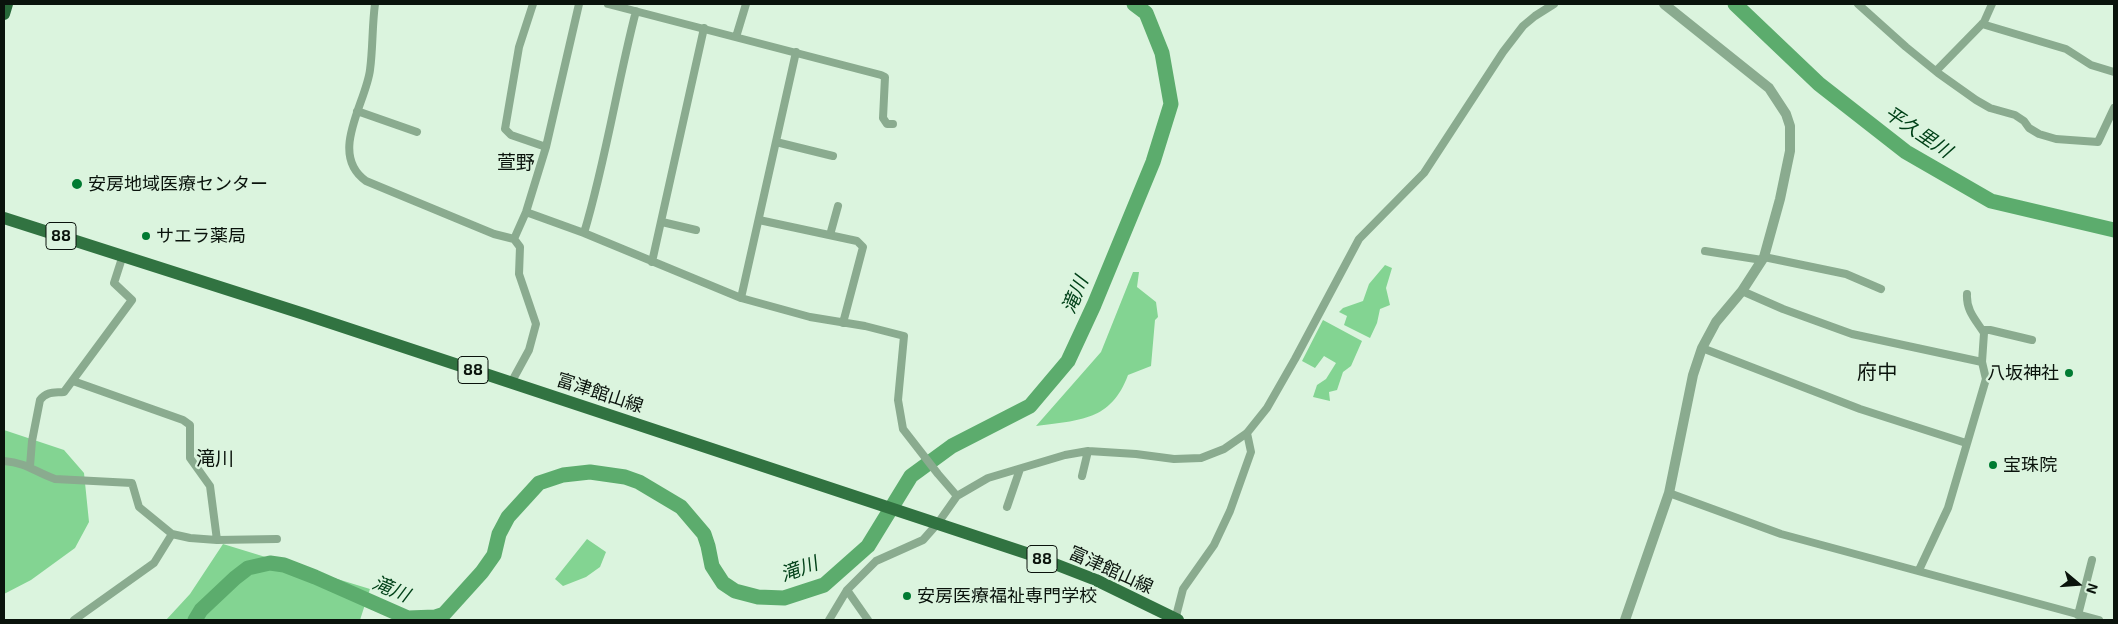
<!DOCTYPE html>
<meta charset="utf-8">
<style>
body{margin:0}
#map{position:relative;width:2118px;height:624px;overflow:hidden;background:#dbf4de;font-family:"Exo 2",sans-serif}
canvas{display:block}
.frame{position:absolute;inset:0;border:5px solid #0a130c;pointer-events:none}
.north{position:absolute;left:2053px;top:559px;width:50px;height:50px;-webkit-text-stroke:4px #dbf4de;paint-order:stroke;rotate:108deg;font-size:14px;font-weight:700;line-height:20px;text-align:center;color:#0a130c}
.north::after{content:'';display:block;margin:auto;width:18px;height:22px;background:#0a130c;clip-path:polygon(50% 0,100% 100%,50% 72%,0 100%)}
</style>
<div id="map">
<canvas width="2118" height="624"></canvas>
<div class="frame"></div>
<div class="north">N</div>
</div>
<script>
const context = document.querySelector('canvas').getContext('2d');
context.lineJoin = 'round';
function fillPath(path, color) {
  context.fillStyle = color;
  context.fill(path, 'evenodd');
}
function stroke(path, color, width, dash) {
  context.strokeStyle = color;
  context.lineWidth = width;
  context.lineCap = dash ? 'butt' : 'round';
  context.setLineDash(dash || []);
  context.stroke(path);
}
function write(font, color, halo, rows, align = 'center') {
  context.font = font + ' "Exo 2","Noto Sans JP",sans-serif';
  context.lineWidth = 4.5;
  context.setLineDash([]);
  context.textBaseline = 'middle';
  context.strokeStyle = halo;
  context.fillStyle = color;
  for (const [text, x, y, turn = 0] of rows) {
    context.save();
    context.translate(x, y);
    context.rotate((+turn || 0) * Math.PI / 180);
    context.textAlign = isNaN(turn) ? turn : align;
    if (halo) context.strokeText(text, 0, 0);
    context.fillText(text, 0, 0);
    context.restore();
  }
}
const forest = new Path2D(`
 M 1385,265 L 1392,268 L 1386,288 L 1390,305 L 1380,309 L 1377,323 L 1370,338 L 1344,325 L 1347,316 L 1339,312 L 1343,308 L 1363,301 L 1369,284 Z
 M 1133,272 L 1139,272 L 1137,287 L 1156,302 L 1158,317 L 1155,320 L 1151,366 L 1128,375 C 1111,421 1080,420 1036,426 L 1101,352 Z
 M 1323,320 L 1362,341 L 1351,366 L 1343,372 L 1337,390 L 1329,392 L 1330,401 L 1313,397 L 1317,385 L 1326,379 L 1336,363 L 1324,356 L 1315,368 L 1302,361 Z
 M 4,430 L 64,450 L 84,473 L 89,522 L 75,548 L 31,580 L 4,594 Z
 M 587,539 L 606,552 L 600,567 L 586,577 L 563,586 L 555,579 Z
 M 223,544 L 370,589 L 360,620 L 166,620 L 190,594 Z`);
const river = new Path2D(`
 M 1735,4 L 1819,84 L 1906,152 L 1991,201 L 2114,230
 M 195,620 L 201,610 L 235,578 L 248,568 L 270,563 L 284,565 L 315,577 L 408,618 L 435,617 L 444,614 L 482,572 L 494,555 L 499,534 L 508,517 L 539,483 L 563,475 L 590,472 L 625,477 L 639,482 L 681,507 L 704,534 L 708,546 L 712,566 L 723,583 L 735,591 L 758,597 L 784,598 L 824,585 L 868,546 L 911,476 L 952,446 L 1030,406 L 1068,361 L 1094,305 L 1153,162 L 1171,104 L 1162,53 L 1146,13 L 1134,4`);
const minor = new Path2D(`
 M 375,4 C 372,26 373,48 370,70 C 366,103 328,154 366,181 L 494,234 L 514,239 L 526,212 L 546,147 L 579,4
 M 533,4 L 519,47 L 505,129 L 511,135 L 546,147
 M 608,4 L 881,75 L 885,77 L 883,118 L 887,124 L 893,124
 M 1858,4 L 1906,47 L 1938,73 L 1976,100 L 1990,108 L 2015,115 L 2024,121 L 2029,128 L 2039,134 L 2056,139 L 2098,142 L 2114,108
 M 1982,24 L 2066,49 L 2091,65 L 2114,72
 M 736,37 L 746,4
 M 1936,71 L 1984,22 L 1992,4
 M 357,111 L 417,132
 M 776,142 L 833,156
 M 526,212 L 584,233 L 741,298 L 810,317 L 865,326 L 904,336 L 898,400 L 903,429 L 938,474 L 957,496
 M 759,220 L 857,241 L 863,247 L 843,323
 M 662,222 L 696,230
 M 584,233 C 606,160 617,84 636,11
 M 830,235 L 838,206
 M 1705,251 L 1762,260
 M 1764,257 L 1846,274 L 1881,289
 M 652,262 L 704,28
 M 1742,291 L 1783,309 L 1852,334 L 1982,362
 M 741,298 L 796,52
 M 1983,330 L 1990,330 L 2032,340
 M 1702,348 L 1860,409 L 1966,443
 M 73,381 L 183,420 L 190,425 L 190,458 L 210,486 L 217,540
 M 511,383 L 529,350 L 536,324 L 519,274 L 520,247 L 514,239
 M 4,461 C 27,463 35,472 55,479 L 132,483 L 139,507 L 172,534 L 190,538 L 217,540 L 277,539
 M 30,466 L 32,441 L 40,400 C 47,391 54,393 64,392 L 132,300 L 114,283 L 123,255
 M 1082,476 L 1088,451
 M 1669,493 L 1781,534 L 2099,620
 M 1007,507 L 1020,469
 M 1919,570 L 1948,508 L 1986,379 L 1982,362 L 1984,333 C 1976,320 1966,311 1967,294
 M 847,590 L 868,620
 M 2078,615 L 2092,560
 M 74,620 L 154,563 L 172,534
 M 829,620 L 847,590 L 876,561 L 923,540 L 938,523 L 957,496 L 988,478 L 1065,455 L 1088,451 L 1136,454 L 1174,459 L 1201,458 L 1224,449 L 1247,433 L 1267,408 L 1295,359 L 1359,239 L 1424,173 L 1503,52 L 1523,26 L 1535,16 L 1554,4
 M 1175,620 L 1183,589 L 1214,545 L 1230,511 L 1251,452 L 1247,433`);
const tertiary = new Path2D(`
 M 1625,620 L 1669,493 L 1693,375 L 1702,348 L 1716,322 L 1742,291 L 1764,257 L 1780,199 L 1790,151 L 1790,126 L 1786,114 L 1769,88 L 1664,4`);
const primary = new Path2D(`
 M 4,218 L 304,314 L 1029,554 L 1096,580 L 1178,620`);
const trunk = new Path2D(`
 M 4,14 L 7,4`);
const markers = [
 [77,184,6,"#007b32"],
 [146,236,5,"#007b32"],
 [2069,373,5,"#007b32"],
 [1993,465,5,"#007b32"],
 [907,596,5,"#007b32"]
];
const shields = [
 [61,236,30],
 [473,370,30],
 [1042,559,30]
];
const shieldNames = [
 ["88",61,236],
 ["88",473,370],
 ["88",1042,559]
];
const poiNames = [
 ["安房地域医療センター",88,184],
 ["サエラ薬局",156,236],
 ["八坂神社",2059,373,"right"],
 ["宝珠院",2003,465],
 ["安房医療福祉専門学校",917,596]
];
const streetNames = [
 ["富津館山線",600,393,18],
 ["富津館山線",1111,570,24]
];
const waterNames = [
 ["平久里川",1918,132,34],
 ["滝川",1075,295,-67],
 ["滝川",799,569,-20],
 ["滝川",391,589,23]
];
const neighbourhoodNames = [
 ["萱野",516,163],
 ["滝川",215,459]
];
const quarterNames = [
 ["府中",1877,372]
];
fillPath(forest, '#83d492');
stroke(river, '#5cac6d', 15);
stroke(minor, '#8aab8f', 8);
stroke(tertiary, '#8aab8f', 10);
stroke(primary, '#317341', 12);
stroke(trunk, '#276838', 12);
for (const [x, y, r, color] of markers) {
  const dot = new Path2D();
  dot.arc(x, y, r, 0, 2 * Math.PI);
  context.fillStyle = color;
  context.fill(dot);
  stroke(dot, '#dbf4de', 2);
}
for (const [x, y, w] of shields) {
  const box = new Path2D();
  box.roundRect(x - w / 2, y - 13.5, w, 27, 4);
  context.fillStyle = '#dbf4de';
  context.fill(box);
  stroke(box, '#0a130c', 1);
}
write('bold 16px', '#0a130c', null, shieldNames);
write('18px', '#0a130c', '#dbf4de', poiNames, 'left');
write('18px', '#0a130c', '#dbf4de', streetNames);
write('italic 19px', '#014118', '#dbf4de', waterNames);
write('19px', '#0a130c', '#dbf4de', neighbourhoodNames);
write('20px', '#0a130c', '#dbf4de', quarterNames);
</script>
